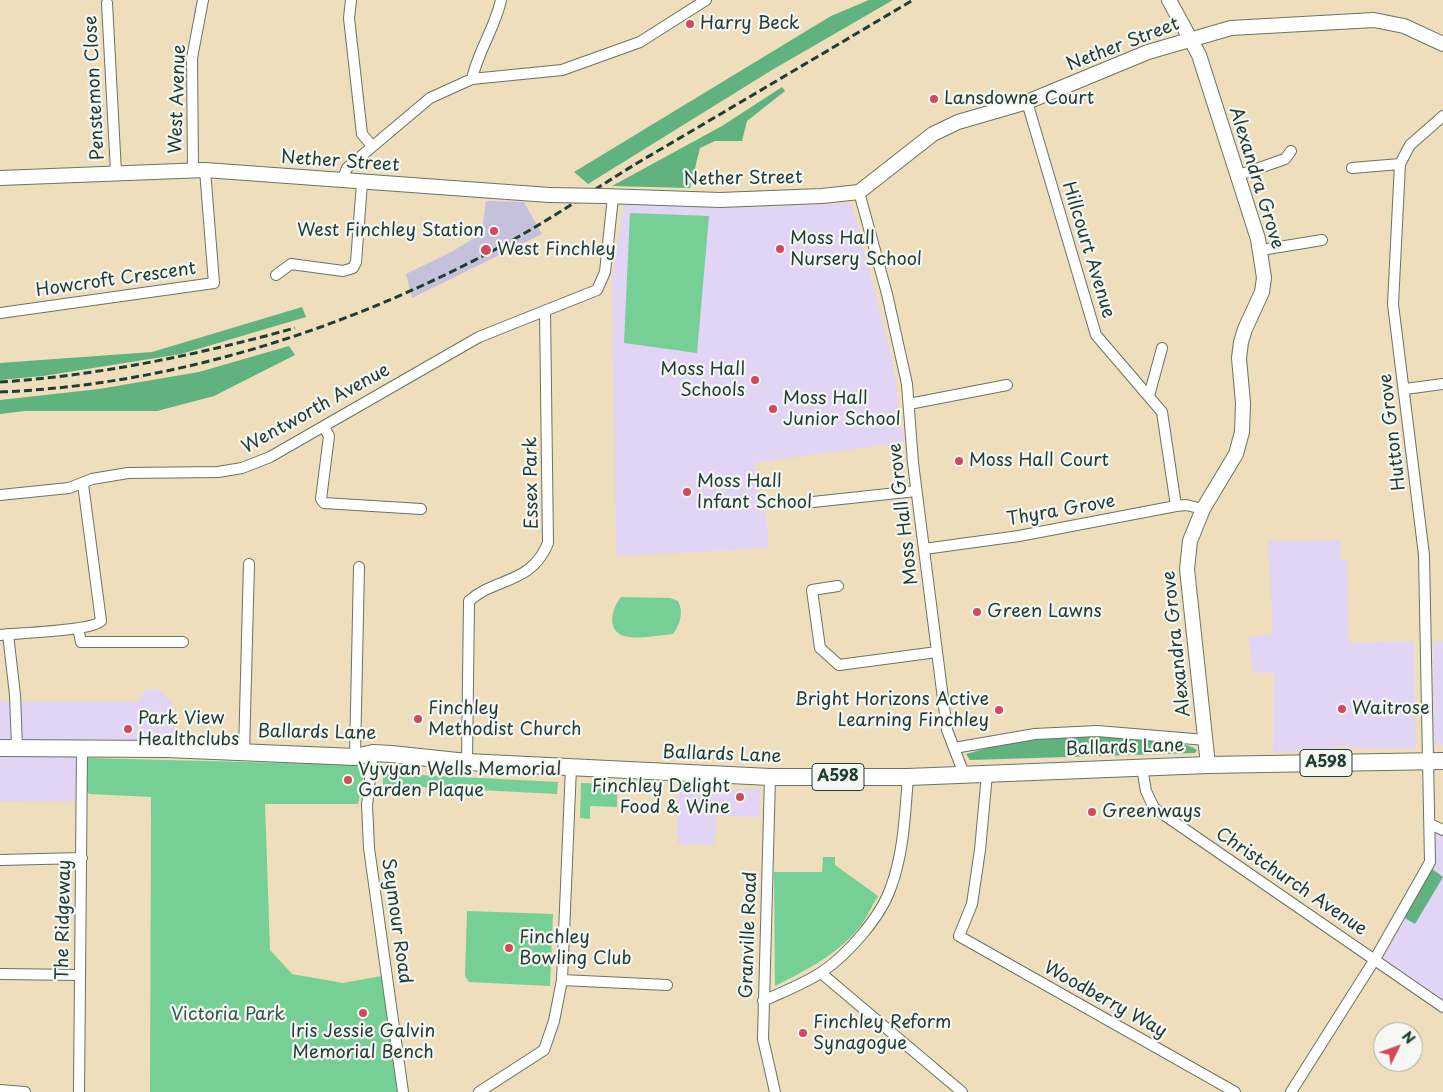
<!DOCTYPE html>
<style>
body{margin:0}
#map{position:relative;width:1443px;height:1092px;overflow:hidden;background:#eedebc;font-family:"Playpen Sans",sans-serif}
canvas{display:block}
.north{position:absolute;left:1373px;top:1022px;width:50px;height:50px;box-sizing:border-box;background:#f6f6f2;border:1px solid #a0aca6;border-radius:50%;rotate:48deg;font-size:14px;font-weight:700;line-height:20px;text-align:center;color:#1f3d34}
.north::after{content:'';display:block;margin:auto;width:18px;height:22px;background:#d1495b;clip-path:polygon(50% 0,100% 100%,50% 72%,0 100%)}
</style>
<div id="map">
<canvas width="1443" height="1092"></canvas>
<div class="north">N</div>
</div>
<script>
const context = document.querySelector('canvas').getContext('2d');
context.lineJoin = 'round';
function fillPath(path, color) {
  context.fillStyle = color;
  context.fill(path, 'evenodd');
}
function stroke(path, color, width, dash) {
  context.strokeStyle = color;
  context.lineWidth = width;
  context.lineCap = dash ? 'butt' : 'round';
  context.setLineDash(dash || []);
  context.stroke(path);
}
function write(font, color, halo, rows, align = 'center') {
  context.font = font + ' "Playpen Sans",sans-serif';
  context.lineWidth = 4.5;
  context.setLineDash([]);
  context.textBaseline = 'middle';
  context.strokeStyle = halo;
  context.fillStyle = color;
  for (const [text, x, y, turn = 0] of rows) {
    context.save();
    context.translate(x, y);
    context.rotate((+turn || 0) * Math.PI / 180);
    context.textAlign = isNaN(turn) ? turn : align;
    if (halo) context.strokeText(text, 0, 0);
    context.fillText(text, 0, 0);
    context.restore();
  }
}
const built = new Path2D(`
 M 849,203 L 852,205 L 892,358 L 904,442 L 754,463 L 759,501 L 765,507 L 769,548 L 616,556 L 612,279 L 624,204 L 769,207 Z
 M 1341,540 L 1340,559 L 1347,559 L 1349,643 L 1414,641 L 1416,748 L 1380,749 L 1343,746 L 1310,751 L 1273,752 L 1274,673 L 1253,673 L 1249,637 L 1273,634 L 1268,541 Z
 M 1433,641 L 1443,641 L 1443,745 L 1434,745 Z
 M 145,689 L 157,689 L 172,702 L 175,741 L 83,739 L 82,801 L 0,802 L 0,701 L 139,702 Z
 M 678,788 L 760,790 L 759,817 L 716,816 L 715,845 L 677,844 Z
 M 1430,825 L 1443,831 L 1443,1007 L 1375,959 L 1430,861 Z`);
const industrial = new Path2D(`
 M 486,201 L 524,202 L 542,234 L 412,298 L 406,274 L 453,251 L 482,233 Z`);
const green = new Path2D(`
 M 630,213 L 709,216 L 697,353 L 624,343 Z
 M 621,597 L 670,598 L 678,601 C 684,612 680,625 673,634 C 659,635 643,639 629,637 C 606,634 610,611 621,597 Z
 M 87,758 L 366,765 L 358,804 L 265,804 L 270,950 L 292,974 L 343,983 L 387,975 L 403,1092 L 150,1092 L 151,797 L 90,794 L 86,792 Z
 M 383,773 L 558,782 L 557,794 L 383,785 Z
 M 581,783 L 617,784 L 617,807 L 590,806 L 590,819 L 580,818 Z
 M 823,857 L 835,857 L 835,865 L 878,896 C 871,907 866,920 858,929 C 836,955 805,971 775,986 L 774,872 L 822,872 Z
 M 467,911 L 553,914 L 550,986 L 469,982 L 465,976 Z`);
const forest = new Path2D(`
 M 869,0 L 893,0 L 772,70 L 588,184 L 574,172 L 831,16 Z
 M 782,87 L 785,91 L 747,121 L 742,141 L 715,141 L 700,148 L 690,188 L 612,186 L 722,126 Z
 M 302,307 L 306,317 L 181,354 L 43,376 L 0,380 L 0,363 L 152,352 Z
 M 289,346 L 295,355 L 214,396 L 157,411 L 25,411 L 0,414 L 0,400 L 99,389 L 199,372 Z
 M 1059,736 C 1092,736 1171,733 1197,750 L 1195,753 L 970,760 L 966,754 L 998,745 Z
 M 1431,868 L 1443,877 L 1415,924 L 1403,917 Z`);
const street = new Path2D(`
 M 351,0 L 349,18 L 362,134 L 372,146
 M 107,3 L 116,172
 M 472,79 C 478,51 495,28 501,0
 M 1027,102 L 1096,335 L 1162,412 L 1176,506
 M 1352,168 L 1400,164
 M 193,170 L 192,58 L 203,0
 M 1239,175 L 1285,159 L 1291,151
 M 342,181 L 347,168 L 430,98 L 472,79 L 562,70 L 640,42 L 706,0
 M 859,192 L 887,294 L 907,384 L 913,463 L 947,730 L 964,774
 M 1261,250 L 1322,240
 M 276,275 L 291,264 L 343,271 L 353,268 L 356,262 L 362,183
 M 0,313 L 214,283 L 205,170
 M 1405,389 L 1443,384
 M 1149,396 L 1162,348
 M 909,404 L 1007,385
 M 324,427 L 329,436 L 321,499 L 324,503 L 421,509
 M 0,495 L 69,488 L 92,479 L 128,473 L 218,472 L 242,468 L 270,457 L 479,337 L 597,290 L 605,272 L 613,197
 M 813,502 L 916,491
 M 924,549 L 1019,536 L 1176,506 L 1186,505 L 1203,509
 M 838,586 L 812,590 L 820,648 L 839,665 L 937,652
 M 78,628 L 81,642 L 183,642
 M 8,634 L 15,695 L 17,747
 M 0,635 C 17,633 92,631 101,621 L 83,484
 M 954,748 L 1035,734 L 1097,731 L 1206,740
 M 244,752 L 249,564
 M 373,753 L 367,805 L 369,848 L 403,1092
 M 355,757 L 359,567
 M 467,762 L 469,601 C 495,577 531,585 548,543 L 545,311
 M 1142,768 L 1146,791 L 1154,808 L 1443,1007
 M 987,774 L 980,850 L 972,904 L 959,936 L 1235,1092
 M 770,777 L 763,1039 L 775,1092
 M 1430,824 L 1443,830
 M 0,860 L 82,858
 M 821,973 L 962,1092
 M 0,974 L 80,975
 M 562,980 L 667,985
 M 763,1001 C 782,992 804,984 822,972 C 848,954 881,917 891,887 C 904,852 905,813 908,777
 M 0,1090 L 25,1092
 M 79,1092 L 82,749
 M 479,1092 L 544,1050 L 554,1021 L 562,980 L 571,767
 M 1291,1092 L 1375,959 L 1430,862 L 1424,555 L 1393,304 L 1400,164 L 1410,145 L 1443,116`);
const secondary = new Path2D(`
 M 1169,0 L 1199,55 L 1258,239 L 1264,278 L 1262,292 L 1245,329 L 1241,342 L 1239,358 L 1243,403 L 1242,432 L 1236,454 L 1203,509 L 1190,541 L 1187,569 L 1208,765
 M 0,178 L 205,170 L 549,195
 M 604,196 L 720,200 L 822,196 L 859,192 L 933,134 L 958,122 L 1027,102 L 1148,52 L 1231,28 L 1374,20 L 1404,26 L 1443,44`);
const primary = new Path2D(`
 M 0,748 L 167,749 L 355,757 L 373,753 L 391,754 L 467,762 L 770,777 L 908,777 L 1208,765 L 1443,761`);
const rail = new Path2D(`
 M 0,382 C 96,376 202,354 295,328
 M 0,392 C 173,385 344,330 496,249 C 546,223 591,191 639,162 C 731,108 822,54 913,0`);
const secondaryBridge = new Path2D(`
 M 549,195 L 604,196`);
const markers = [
 [690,24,5,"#d1495b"],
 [934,99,5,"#d1495b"],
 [494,231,5,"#d1495b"],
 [780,249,5,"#d1495b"],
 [486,250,6,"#d1495b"],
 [755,380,5,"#d1495b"],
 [773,409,5,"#d1495b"],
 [959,461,5,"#d1495b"],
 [687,492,5,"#d1495b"],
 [977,612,5,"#d1495b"],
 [1342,709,5,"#d1495b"],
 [999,710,5,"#d1495b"],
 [418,719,5,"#d1495b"],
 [128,729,5,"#d1495b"],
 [348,780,5,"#d1495b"],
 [740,797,5,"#d1495b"],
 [1092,812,5,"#d1495b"],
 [509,948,5,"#d1495b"],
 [363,1013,5,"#d1495b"],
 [803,1033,5,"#d1495b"]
];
const shields = [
 [1326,763,52],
 [838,777,52]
];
const shieldNames = [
 ["A598",1326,763],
 ["A598",838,777]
];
const poiNames = [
 ["Harry Beck",700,24],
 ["Lansdowne Court",944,99],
 ["West Finchley Station",484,231,"right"],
 ["Moss Hall",790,239],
 ["Nursery School",790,260],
 ["West Finchley",497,250],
 ["Moss Hall",745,370,"right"],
 ["Schools",745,391,"right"],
 ["Moss Hall",783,399],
 ["Junior School",783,420],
 ["Moss Hall Court",969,461],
 ["Moss Hall",697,482],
 ["Infant School",697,503],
 ["Green Lawns",987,612],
 ["Bright Horizons Active",989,700,"right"],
 ["Learning Finchley",989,721,"right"],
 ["Finchley",428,709],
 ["Methodist Church",428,730],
 ["Waitrose",1352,709],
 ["Park View",138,719],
 ["Healthclubs",138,740],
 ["Vyvyan Wells Memorial",358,770],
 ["Garden Plaque",358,791],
 ["Finchley Delight",730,787,"right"],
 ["Food & Wine",730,808,"right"],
 ["Greenways",1102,812],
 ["Finchley",519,938],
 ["Bowling Club",519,959],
 ["Finchley Reform",813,1023],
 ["Synagogue",813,1044],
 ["Iris Jessie Galvin",363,1032,"center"],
 ["Memorial Bench",363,1053,"center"]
];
const streetNames = [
 ["Nether Street",1123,45,-21],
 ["Penstemon Close",95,88,-93],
 ["West Avenue",178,99,-88],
 ["Nether Street",340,162,4],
 ["Alexandra Grove",1256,178,73],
 ["Nether Street",743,179,-1],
 ["Hillcourt Avenue",1088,250,73],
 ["Howcroft Crescent",116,280,-8],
 ["Wentworth Avenue",316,409,-29],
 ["Hutton Grove",1393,432,-97],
 ["Essex Park",532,483,-91],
 ["Thyra Grove",1061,511,-10],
 ["Moss Hall Grove",904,514,-97],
 ["Alexandra Grove",1177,644,-96],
 ["Ballards Lane",317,733,1],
 ["Ballards Lane",1125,748,-2],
 ["Ballards Lane",722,755,2],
 ["Christchurch Avenue",1291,882,34],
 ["The Ridgeway",64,920,-89],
 ["Seymour Road",396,921,82],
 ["Granville Road",749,935,-88],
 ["Woodberry Way",1105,1000,29]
];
const parkNames = [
 ["Victoria Park",228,1015]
];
fillPath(built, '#e1d4f4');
fillPath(industrial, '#c5c0db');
fillPath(green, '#76cf95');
fillPath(forest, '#60b27e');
stroke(street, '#677564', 12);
stroke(secondary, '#677564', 16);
stroke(primary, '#677564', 18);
stroke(street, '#fff', 10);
stroke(secondary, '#fff', 14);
stroke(primary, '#fff', 16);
stroke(rail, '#1f3d34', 3, [8, 4]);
stroke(secondaryBridge, '#677564', 16, []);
stroke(secondaryBridge, '#fff', 14);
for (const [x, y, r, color] of markers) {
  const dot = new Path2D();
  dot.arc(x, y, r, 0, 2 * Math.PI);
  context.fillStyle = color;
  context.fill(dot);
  stroke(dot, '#f6f6f2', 2);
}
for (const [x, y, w] of shields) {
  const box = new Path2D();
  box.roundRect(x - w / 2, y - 13.5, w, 27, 4);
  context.fillStyle = '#f6f6f2';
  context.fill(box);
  stroke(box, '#1f3d34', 1);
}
write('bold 16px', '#1f3d34', null, shieldNames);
write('18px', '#1f3d34', '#f6f6f2', poiNames, 'left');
write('18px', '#1f3d34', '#f6f6f2', streetNames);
write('18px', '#305a47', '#f6f6f2', parkNames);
</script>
